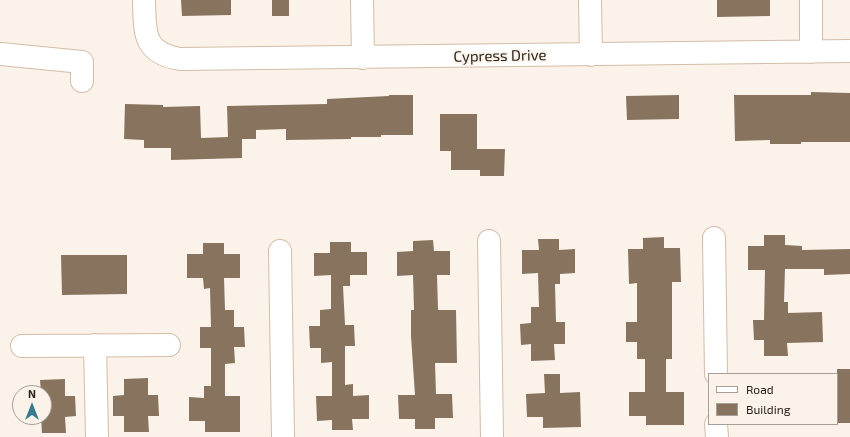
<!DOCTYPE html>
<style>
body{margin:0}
#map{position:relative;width:850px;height:437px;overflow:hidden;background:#fbf2e9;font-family:"Exo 2",sans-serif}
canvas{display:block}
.legend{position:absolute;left:708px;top:373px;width:130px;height:52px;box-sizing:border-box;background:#fbf2e9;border:1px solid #a79f96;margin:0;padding:5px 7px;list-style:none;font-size:12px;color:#2a2219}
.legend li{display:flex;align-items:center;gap:8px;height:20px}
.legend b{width:20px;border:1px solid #a79f96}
.north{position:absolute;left:12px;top:385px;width:40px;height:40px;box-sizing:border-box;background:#fbf2e9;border:1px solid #a79f96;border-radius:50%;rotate:0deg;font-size:11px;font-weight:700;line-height:16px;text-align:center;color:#2a2219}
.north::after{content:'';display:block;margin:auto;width:14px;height:18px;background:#387c8c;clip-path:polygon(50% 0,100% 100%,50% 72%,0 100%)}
</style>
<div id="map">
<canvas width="850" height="437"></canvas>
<ul class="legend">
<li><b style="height:5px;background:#fff"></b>Road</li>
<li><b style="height:11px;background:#88735e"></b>Building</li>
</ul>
<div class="north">N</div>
</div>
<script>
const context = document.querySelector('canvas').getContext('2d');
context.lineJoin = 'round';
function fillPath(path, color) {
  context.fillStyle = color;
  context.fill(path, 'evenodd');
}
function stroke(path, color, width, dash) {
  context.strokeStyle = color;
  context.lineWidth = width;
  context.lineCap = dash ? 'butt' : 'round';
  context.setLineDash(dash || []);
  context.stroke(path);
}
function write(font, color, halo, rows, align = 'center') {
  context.font = font + ' "Exo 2",sans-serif';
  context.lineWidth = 3.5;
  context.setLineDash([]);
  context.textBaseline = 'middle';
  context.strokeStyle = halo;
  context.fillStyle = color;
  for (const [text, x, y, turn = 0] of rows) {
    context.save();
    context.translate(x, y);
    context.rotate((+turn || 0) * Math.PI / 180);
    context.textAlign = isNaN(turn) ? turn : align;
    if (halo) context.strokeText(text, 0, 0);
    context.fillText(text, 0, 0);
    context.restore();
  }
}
const building = new Path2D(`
 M 181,0 L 231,0 L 231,15 L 182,16 Z
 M 272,0 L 289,0 L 289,16 L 272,16 Z
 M 717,0 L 770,0 L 770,16 L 717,17 Z
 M 811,92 L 850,93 L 850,142 L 801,142 L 801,144 L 770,144 L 770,140 L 735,141 L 734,95 L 811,95 Z
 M 389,95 L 413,95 L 413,135 L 381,135 L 381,137 L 351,137 L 351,139 L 286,140 L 286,129 L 256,130 L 256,139 L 242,139 L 242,158 L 171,160 L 171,148 L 144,148 L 144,140 L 124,139 L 125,104 L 163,105 L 163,107 L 200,106 L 201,138 L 228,137 L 227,106 L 327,104 L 327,99 L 389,96 Z
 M 679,95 L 679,119 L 627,120 L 626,96 Z
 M 440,114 L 477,114 L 477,149 L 505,149 L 504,176 L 480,176 L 480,170 L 451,170 L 451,151 L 440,151 Z
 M 764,235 L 785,235 L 785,245 L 802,246 L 802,250 L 850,249 L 850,274 L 824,275 L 824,269 L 785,269 L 784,302 L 788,302 L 788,313 L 822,312 L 823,342 L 787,343 L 788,356 L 764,356 L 764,340 L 754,340 L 753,320 L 764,320 L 765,270 L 748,270 L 748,246 L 764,246 Z
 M 664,237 L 664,248 L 680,248 L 681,282 L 672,282 L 672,359 L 666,359 L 666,392 L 684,392 L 684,425 L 646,425 L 646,416 L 629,416 L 629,392 L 645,392 L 645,359 L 637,359 L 637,342 L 626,342 L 626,322 L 637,322 L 637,283 L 629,284 L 628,249 L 643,249 L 643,238 Z
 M 538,239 L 559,239 L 559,250 L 575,249 L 575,273 L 560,274 L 560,284 L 555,284 L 556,322 L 565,322 L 565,344 L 554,344 L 555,360 L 531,361 L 531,344 L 521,345 L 520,324 L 531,323 L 531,307 L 539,307 L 538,273 L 522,274 L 522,250 L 539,250 Z
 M 433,240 L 434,251 L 450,251 L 450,275 L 437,275 L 438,310 L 456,310 L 457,363 L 435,363 L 436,394 L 452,394 L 453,418 L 435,418 L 435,429 L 415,429 L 415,419 L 399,419 L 398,395 L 415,395 L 411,336 L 411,310 L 414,310 L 413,275 L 397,276 L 397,252 L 413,251 L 413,241 Z
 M 330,242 L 351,242 L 351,252 L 367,252 L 367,275 L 350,275 L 350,286 L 343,286 L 345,325 L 354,325 L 355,346 L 345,346 L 345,385 L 353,384 L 353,396 L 369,395 L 369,419 L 352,419 L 353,430 L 332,430 L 332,420 L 317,421 L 316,396 L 332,396 L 332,362 L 321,363 L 321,348 L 310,348 L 309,326 L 320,326 L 320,310 L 331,309 L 331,275 L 314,276 L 314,253 L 330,253 Z
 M 203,243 L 224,243 L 224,254 L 240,254 L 240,278 L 224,278 L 225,310 L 234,310 L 234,327 L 244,327 L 245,347 L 234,347 L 235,363 L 225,364 L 225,396 L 240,396 L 240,432 L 205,432 L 205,421 L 189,421 L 189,397 L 204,398 L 204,386 L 211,386 L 211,348 L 200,348 L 200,327 L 211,327 L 210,288 L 204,289 L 203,278 L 187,278 L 187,254 L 203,254 Z
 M 61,255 L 127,255 L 127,294 L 62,295 Z
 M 837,369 L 850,369 L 850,423 L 837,423 Z
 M 544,374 L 560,374 L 560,393 L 580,392 L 581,427 L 543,428 L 543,417 L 527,417 L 526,394 L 545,393 Z
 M 148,378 L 148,395 L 158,395 L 159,416 L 148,416 L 149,432 L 124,432 L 124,416 L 113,416 L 113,396 L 124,395 L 124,379 Z
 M 65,379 L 65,396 L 75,396 L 76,416 L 65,417 L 66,433 L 42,433 L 41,417 L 44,417 L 44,393 L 41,393 L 40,380 Z`);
const minor = new Path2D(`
 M 144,0 C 145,31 142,53 180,59 L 850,51
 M 362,0 L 363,58
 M 590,0 L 591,55
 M 811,0 L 811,52
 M 0,54 L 82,62 L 82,81
 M 714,238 L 716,374
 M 489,241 L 492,437
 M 280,251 L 283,437
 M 95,345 L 97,437
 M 22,346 L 169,345
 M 716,424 L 717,437`);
const streetNames = [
 ["Cypress Drive",500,56,-1]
];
fillPath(building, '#88735e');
stroke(minor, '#d4bda6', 24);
stroke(minor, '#fff', 22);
write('15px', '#2a2219', '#fbf2e9', streetNames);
</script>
